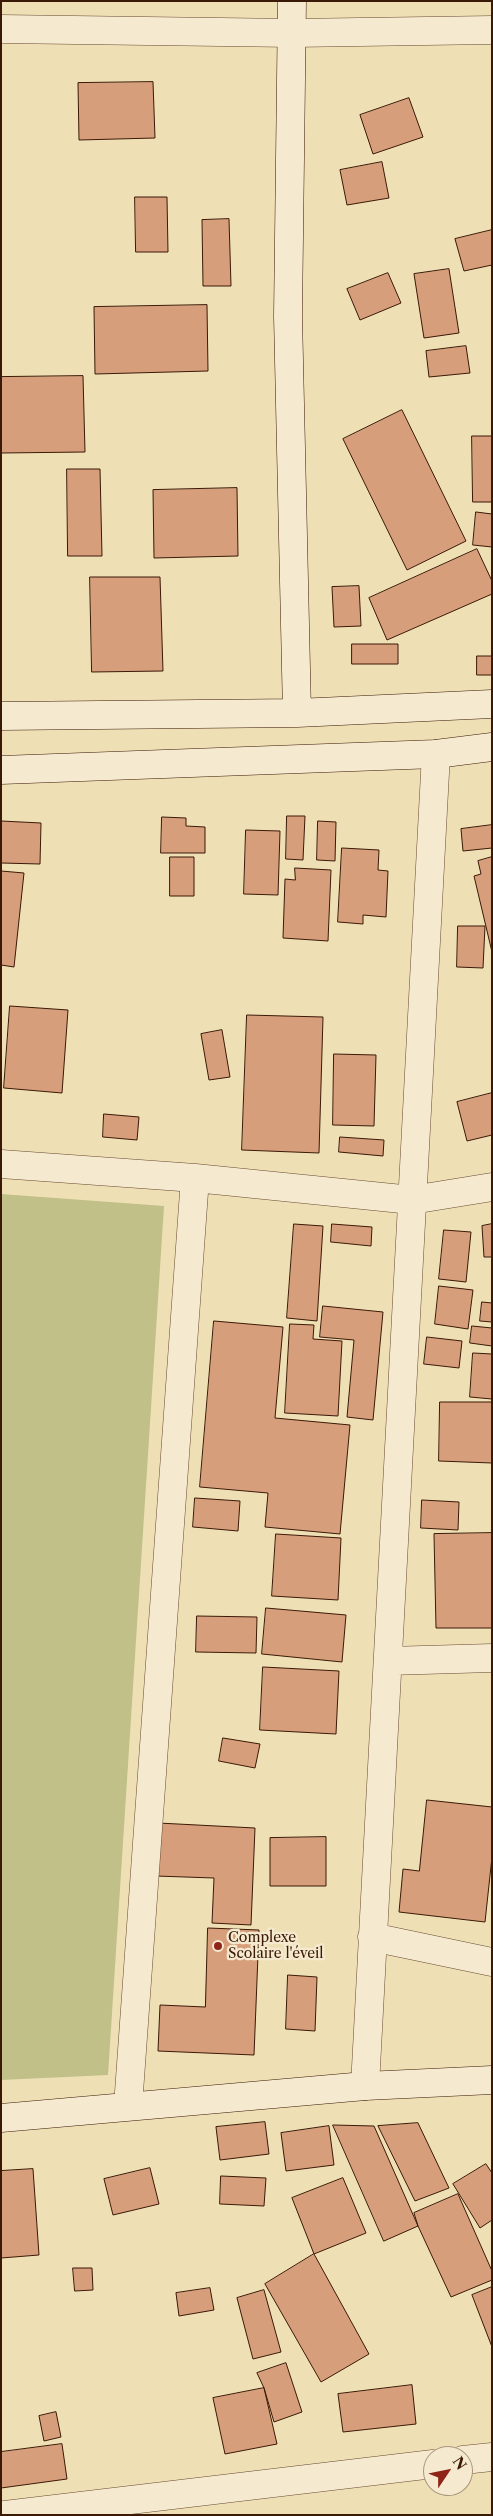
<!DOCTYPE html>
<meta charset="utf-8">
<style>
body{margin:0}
#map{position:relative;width:493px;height:2516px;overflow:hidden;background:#efdfb5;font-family:"Libre Caslon Text",serif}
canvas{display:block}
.frame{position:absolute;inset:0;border:2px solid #3a1906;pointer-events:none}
.north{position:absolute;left:423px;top:2446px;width:50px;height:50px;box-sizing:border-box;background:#f5eacf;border:1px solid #aa967f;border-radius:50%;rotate:56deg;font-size:14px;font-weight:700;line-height:20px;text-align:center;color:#3a1906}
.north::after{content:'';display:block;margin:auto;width:18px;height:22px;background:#8f2418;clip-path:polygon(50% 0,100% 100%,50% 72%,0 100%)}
</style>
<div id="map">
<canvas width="493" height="2516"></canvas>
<div class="frame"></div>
<div class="north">N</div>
</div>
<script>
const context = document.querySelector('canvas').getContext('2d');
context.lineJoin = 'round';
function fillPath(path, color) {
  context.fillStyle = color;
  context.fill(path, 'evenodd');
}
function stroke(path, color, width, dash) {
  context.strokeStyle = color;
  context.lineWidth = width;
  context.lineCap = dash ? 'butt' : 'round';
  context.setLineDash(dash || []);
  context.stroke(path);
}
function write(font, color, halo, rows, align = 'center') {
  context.font = font + ' "Libre Caslon Text",serif';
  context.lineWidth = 4.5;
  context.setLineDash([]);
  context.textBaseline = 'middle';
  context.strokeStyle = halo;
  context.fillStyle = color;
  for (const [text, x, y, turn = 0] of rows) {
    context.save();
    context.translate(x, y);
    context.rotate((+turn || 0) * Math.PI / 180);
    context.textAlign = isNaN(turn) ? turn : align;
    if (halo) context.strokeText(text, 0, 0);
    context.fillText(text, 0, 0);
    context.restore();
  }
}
const green = new Path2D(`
 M 1,1194 L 164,1206 L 108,2075 L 1,2080 Z`);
const building = new Path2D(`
 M 153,82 L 155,138 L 79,140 L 78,83 Z
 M 409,98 L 423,137 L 373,154 L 360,115 Z
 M 382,162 L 389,198 L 347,205 L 340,170 Z
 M 135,197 L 167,197 L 168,252 L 136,252 Z
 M 229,219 L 231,286 L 203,286 L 202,220 Z
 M 492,230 L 492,265 L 464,271 L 455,239 Z
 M 449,269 L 459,333 L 424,338 L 414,274 Z
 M 388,273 L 401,303 L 360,320 L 347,289 Z
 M 207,305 L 208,371 L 95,374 L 94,307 Z
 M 466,346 L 470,373 L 429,377 L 426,351 Z
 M 83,376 L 85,452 L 1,453 L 1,377 Z
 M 402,410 L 466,541 L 407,570 L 343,439 Z
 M 472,436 L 492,436 L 492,502 L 473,502 Z
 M 67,469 L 100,469 L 102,556 L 68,556 Z
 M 237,488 L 238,556 L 154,558 L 153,490 Z
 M 476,512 L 492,514 L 492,547 L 473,545 Z
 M 477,549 L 492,581 L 492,594 L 387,640 L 369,598 Z
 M 90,577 L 160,577 L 163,671 L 92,672 Z
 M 359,586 L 361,626 L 334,627 L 332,587 Z
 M 352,644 L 398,644 L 398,664 L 352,664 Z
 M 477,656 L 492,656 L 492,675 L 477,675 Z
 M 287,816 L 305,816 L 303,860 L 286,859 Z
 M 162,817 L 186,818 L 186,826 L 205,827 L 205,853 L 161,853 Z
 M 1,821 L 41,823 L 40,864 L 1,863 Z
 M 318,821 L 336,822 L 335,861 L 317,860 Z
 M 492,825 L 492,848 L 463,851 L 461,829 Z
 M 246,830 L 280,831 L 278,895 L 244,894 Z
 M 342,848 L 379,850 L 378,870 L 388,871 L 386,917 L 363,915 L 363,924 L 338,922 Z
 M 170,857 L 194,857 L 194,896 L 170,896 Z
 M 492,857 L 492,952 L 474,876 L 481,874 L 478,861 Z
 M 295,868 L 331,870 L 328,941 L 283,938 L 285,879 L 295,880 Z
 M 1,871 L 24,873 L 14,967 L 1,965 Z
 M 458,926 L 485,926 L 483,968 L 457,967 Z
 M 10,1006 L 68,1010 L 62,1093 L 4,1088 Z
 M 247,1015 L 323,1017 L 319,1153 L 242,1150 Z
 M 222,1030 L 230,1077 L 209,1080 L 201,1034 Z
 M 334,1054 L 376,1055 L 374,1126 L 333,1125 Z
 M 492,1093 L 492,1135 L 467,1141 L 457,1102 Z
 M 104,1114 L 139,1117 L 137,1140 L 103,1137 Z
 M 340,1137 L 384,1140 L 383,1156 L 339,1152 Z
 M 294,1224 L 323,1226 L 317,1321 L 287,1318 Z
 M 332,1224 L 372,1227 L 371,1246 L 331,1242 Z
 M 492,1224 L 492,1257 L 484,1257 L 482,1226 Z
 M 444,1230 L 471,1232 L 466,1282 L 439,1279 Z
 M 439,1286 L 473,1290 L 468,1329 L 435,1324 Z
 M 482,1302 L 492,1303 L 492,1322 L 480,1321 Z
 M 323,1306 L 383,1312 L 373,1420 L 347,1417 L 354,1340 L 320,1337 Z
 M 214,1321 L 283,1327 L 275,1418 L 350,1425 L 340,1534 L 265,1527 L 268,1493 L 200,1487 Z
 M 290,1324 L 314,1325 L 313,1339 L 342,1341 L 338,1416 L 285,1413 Z
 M 472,1326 L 492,1328 L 492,1346 L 470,1343 Z
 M 427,1337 L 462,1341 L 459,1368 L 424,1364 Z
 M 473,1353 L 492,1354 L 492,1399 L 470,1397 Z
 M 440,1402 L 492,1402 L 492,1463 L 439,1461 Z
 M 195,1498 L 240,1501 L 238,1531 L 193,1527 Z
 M 422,1500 L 459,1502 L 458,1530 L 421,1528 Z
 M 492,1533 L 492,1628 L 436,1628 L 434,1534 Z
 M 276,1534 L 341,1538 L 338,1600 L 272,1596 Z
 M 266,1608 L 346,1615 L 342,1662 L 262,1654 Z
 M 197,1616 L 257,1617 L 256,1653 L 196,1652 Z
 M 263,1667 L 339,1671 L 336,1734 L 260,1730 Z
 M 223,1738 L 260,1744 L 255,1768 L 219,1761 Z
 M 427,1800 L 492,1807 L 492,1857 L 485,1922 L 399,1912 L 403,1869 L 419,1871 Z
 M 158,1823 L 255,1828 L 251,1925 L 212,1923 L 214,1878 L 156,1876 Z
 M 326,1837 L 326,1886 L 270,1886 L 270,1838 Z
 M 208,1928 L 259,1930 L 254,2055 L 158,2051 L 160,2005 L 205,2007 Z
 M 288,1975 L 317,1977 L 315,2031 L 286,2029 Z
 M 265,2122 L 269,2154 L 220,2160 L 216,2127 Z
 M 418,2123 L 449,2188 L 415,2201 L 378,2126 Z
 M 333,2125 L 374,2126 L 418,2226 L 384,2241 Z
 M 329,2126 L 334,2165 L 286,2171 L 281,2133 Z
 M 486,2164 L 492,2173 L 492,2220 L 480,2228 L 453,2184 Z
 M 150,2168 L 159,2204 L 113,2215 L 104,2179 Z
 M 33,2169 L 39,2255 L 1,2258 L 1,2171 Z
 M 221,2176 L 266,2178 L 264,2206 L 220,2204 Z
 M 343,2178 L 366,2233 L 314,2254 L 292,2198 Z
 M 458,2194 L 492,2271 L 492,2280 L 451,2297 L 418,2226 L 414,2213 Z
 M 314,2254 L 369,2354 L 321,2382 L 265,2284 Z
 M 73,2268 L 92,2268 L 93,2290 L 75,2291 Z
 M 492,2287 L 492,2347 L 472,2295 Z
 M 210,2288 L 214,2310 L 179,2316 L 176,2293 Z
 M 264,2290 L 281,2352 L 253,2359 L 237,2298 Z
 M 286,2363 L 302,2412 L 274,2422 L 264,2388 L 257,2373 Z
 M 412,2385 L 416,2424 L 343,2432 L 338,2394 Z
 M 264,2388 L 277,2444 L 225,2454 L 213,2398 Z
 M 56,2412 L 61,2437 L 44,2441 L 39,2416 Z
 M 62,2444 L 67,2479 L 1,2488 L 1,2452 Z`);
const street = new Path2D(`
 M 1,29 L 293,33 L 492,30
 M 1,1164 L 195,1178 L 412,1200 L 492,1187
 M 388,1661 L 492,1658
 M 372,1937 L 492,1962
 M 365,2086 L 436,754
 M 128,2106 L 195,1178
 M 463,2460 L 492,2457
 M 5,2515 L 433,2464`);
const secondary = new Path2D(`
 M 292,1 L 288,316 L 297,713
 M 1,716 L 297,713 L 492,704
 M 1,770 L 436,754 L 492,747
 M 1,2118 L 365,2086 L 492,2080`);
const markers = [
 [218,1946,5,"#8f2418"]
];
const poiNames = [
 ["Complexe",228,1938],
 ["Scolaire l'éveil",228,1954]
];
fillPath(green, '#c0c088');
fillPath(building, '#d79e7b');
stroke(building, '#3a1906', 1);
stroke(street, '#674a32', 29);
stroke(secondary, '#3a1906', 29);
stroke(street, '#f5eacf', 28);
stroke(secondary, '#f5eacf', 28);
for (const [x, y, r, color] of markers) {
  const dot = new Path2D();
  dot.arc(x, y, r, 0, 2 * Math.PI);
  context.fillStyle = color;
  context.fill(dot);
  stroke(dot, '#f5eacf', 2);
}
write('14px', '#3a1906', '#f5eacf', poiNames, 'left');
</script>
